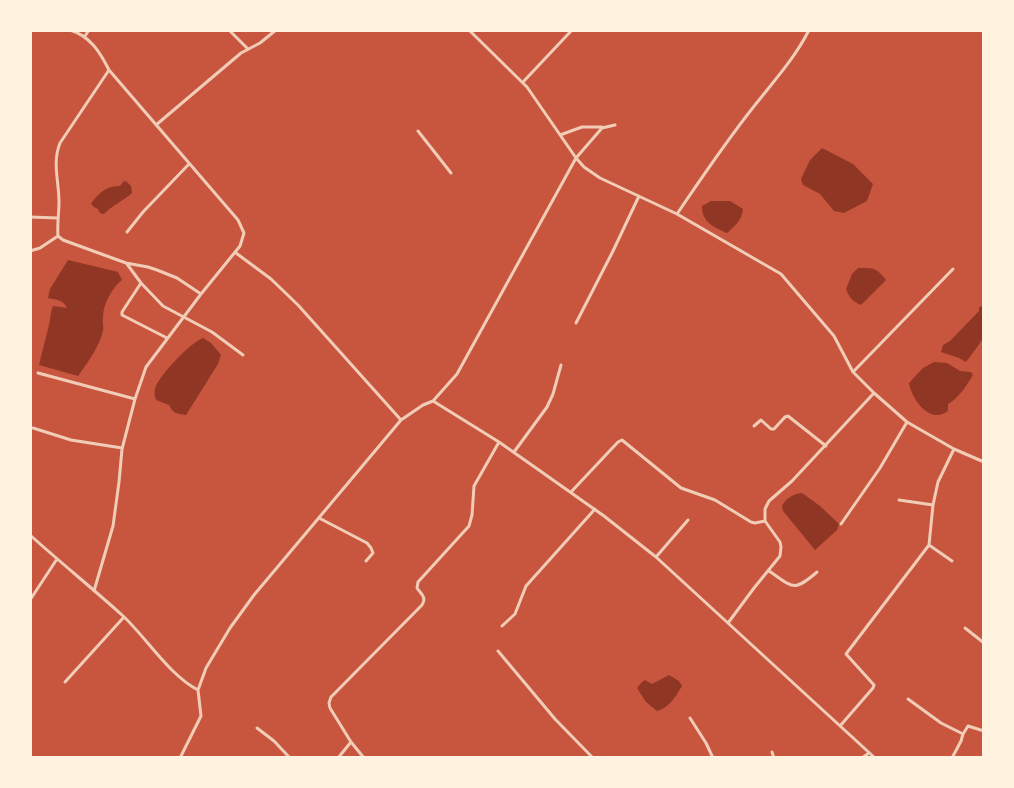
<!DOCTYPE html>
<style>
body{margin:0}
#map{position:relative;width:1014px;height:788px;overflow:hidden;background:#c8553d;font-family:"IBM Plex Serif",serif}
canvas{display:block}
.frame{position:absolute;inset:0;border:32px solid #fff3e0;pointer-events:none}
</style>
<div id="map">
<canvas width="1014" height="788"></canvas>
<div class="frame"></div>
</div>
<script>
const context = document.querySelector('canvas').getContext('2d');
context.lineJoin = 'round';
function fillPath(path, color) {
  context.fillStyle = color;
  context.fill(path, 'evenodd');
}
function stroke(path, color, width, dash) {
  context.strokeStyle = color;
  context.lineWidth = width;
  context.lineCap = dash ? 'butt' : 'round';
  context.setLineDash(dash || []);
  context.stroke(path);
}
const water = new Path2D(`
 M 822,148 L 853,164 L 873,184 L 867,201 L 844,213 L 834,211 L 820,194 L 803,185 L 801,179 L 810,160 Z
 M 124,181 L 127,182 L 131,186 L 132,193 C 124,200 110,207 104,214 L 100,213 L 98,209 L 94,207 L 91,204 C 97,194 107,185 120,186 Z
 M 711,201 L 730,201 L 743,209 C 742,220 735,226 727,233 C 714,227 702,223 702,206 Z
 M 68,260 L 118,272 L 122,280 C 112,288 103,304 103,317 C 102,322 104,326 103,331 C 99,347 88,362 78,376 L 39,365 C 42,351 46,338 49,325 C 51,318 50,313 53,306 L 67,308 C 63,299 56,300 48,298 L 50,289 Z
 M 858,268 C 873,268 876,267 886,280 L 861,305 C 853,302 849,297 846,289 L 852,274 Z
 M 983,306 C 984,312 986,331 984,337 C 983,339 967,361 966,362 L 959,358 L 941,352 L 943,345 L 950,341 L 979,311 L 979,307 Z
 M 203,338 L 211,343 L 221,355 L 218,364 L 186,415 C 178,414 172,413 169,405 L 156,400 C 154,395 154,391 156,386 C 161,374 191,342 203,338 Z
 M 934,362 L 947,363 L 960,371 L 971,372 L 973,375 C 966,386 959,398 948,404 L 948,411 C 930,425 912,400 909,383 L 923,368 Z
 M 802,493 L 820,506 L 839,524 L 837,530 L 815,550 L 783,511 L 782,506 C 786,498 793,494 802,493 Z
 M 669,675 L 679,681 L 682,686 C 676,696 669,708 657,711 L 646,702 L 637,688 L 641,683 L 645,680 L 652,684 Z`);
const minor = new Path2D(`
 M 70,30 C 90,36 100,52 109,70 L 238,220 L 244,233 L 240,246 L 201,294 L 146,367 L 135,399 L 122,449 L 119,482 L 113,526 L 94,591
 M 229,30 L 248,49
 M 469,30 L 527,87 L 576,158 L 584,167 L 600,178 L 677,214 L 781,274 L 834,336 L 853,372 L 874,393 L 907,422 L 954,449 L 984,462
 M 85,36 L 89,30
 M 109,70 L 60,143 C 52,163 59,181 59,202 C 59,213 57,225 58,236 L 63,240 L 126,263 L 148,267 L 157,270 L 177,278 L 201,294
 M 523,82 L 572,30
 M 156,125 L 241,53 L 260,43 L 276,30
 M 418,131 L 451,173
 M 560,135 L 582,127 L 602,127
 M 677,214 C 702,177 727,140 755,105 C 774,81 795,58 809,30
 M 30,217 L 58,218
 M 127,232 L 143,212 L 189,164
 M 30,251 L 40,248 L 58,236
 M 236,253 L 271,279 L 298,305 L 401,420
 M 127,264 L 141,283 L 163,306 L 212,332 L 243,355
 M 141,283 L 122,312 L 122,315 L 167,338
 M 576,323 L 613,251 L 639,196
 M 853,372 L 953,269
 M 38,373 L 135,399
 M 433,401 L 499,442 L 536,468 L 604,516 L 656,557 L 875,758
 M 754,426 L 761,420 L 771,429 L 774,429 L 785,417 L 788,416 L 826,446
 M 33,428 L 71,440 L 122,448
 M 514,452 L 547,407 L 553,394 L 561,365
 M 571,492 L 618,442 L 622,440 L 681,488 L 715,500 L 751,522 L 755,523 L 765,521
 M 899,500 L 933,505
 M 319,518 L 367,543 L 371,548 L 373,553 L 366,561
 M 841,524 L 880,468 L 907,422
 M 30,535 C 60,562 92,588 122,615 C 146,637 169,675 198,690
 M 929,545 L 952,561
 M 656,557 L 688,520
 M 769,571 C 793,587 793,593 817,572
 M 30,600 L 57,559
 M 728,623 L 754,588 L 780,556 L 781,547 L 780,542 L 765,521 L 765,509 L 769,501 L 792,481 L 874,393
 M 502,626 L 515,614 L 526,586 L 595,509
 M 965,628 L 984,643
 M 498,651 L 555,719 L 593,758
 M 65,682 L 124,617
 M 908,699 L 941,723 L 963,734
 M 690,718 L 706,743 L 713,758
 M 840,726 L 873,688 L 874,685 L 846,654 L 929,545 L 933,505 L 938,482 L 954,449
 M 257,728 L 274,741 L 290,758
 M 772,752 L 774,758
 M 180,758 L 201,716 L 198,690 L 206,668 L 230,628 L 254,595 L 401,420 L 423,405 L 433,401 L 457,374 L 576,158 L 602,128 L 615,125
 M 338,758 L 351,742
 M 364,758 L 351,742 L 330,708 L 329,703 L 331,697 L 422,605 C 427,597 421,594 417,588 L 418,582 L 469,526 L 472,515 L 474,486 L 499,442
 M 862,758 L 869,753
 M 952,758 L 961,741 L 963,734 L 968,726 L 984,731`);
fillPath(water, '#8f3625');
stroke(minor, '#f1ccb7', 3);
</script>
